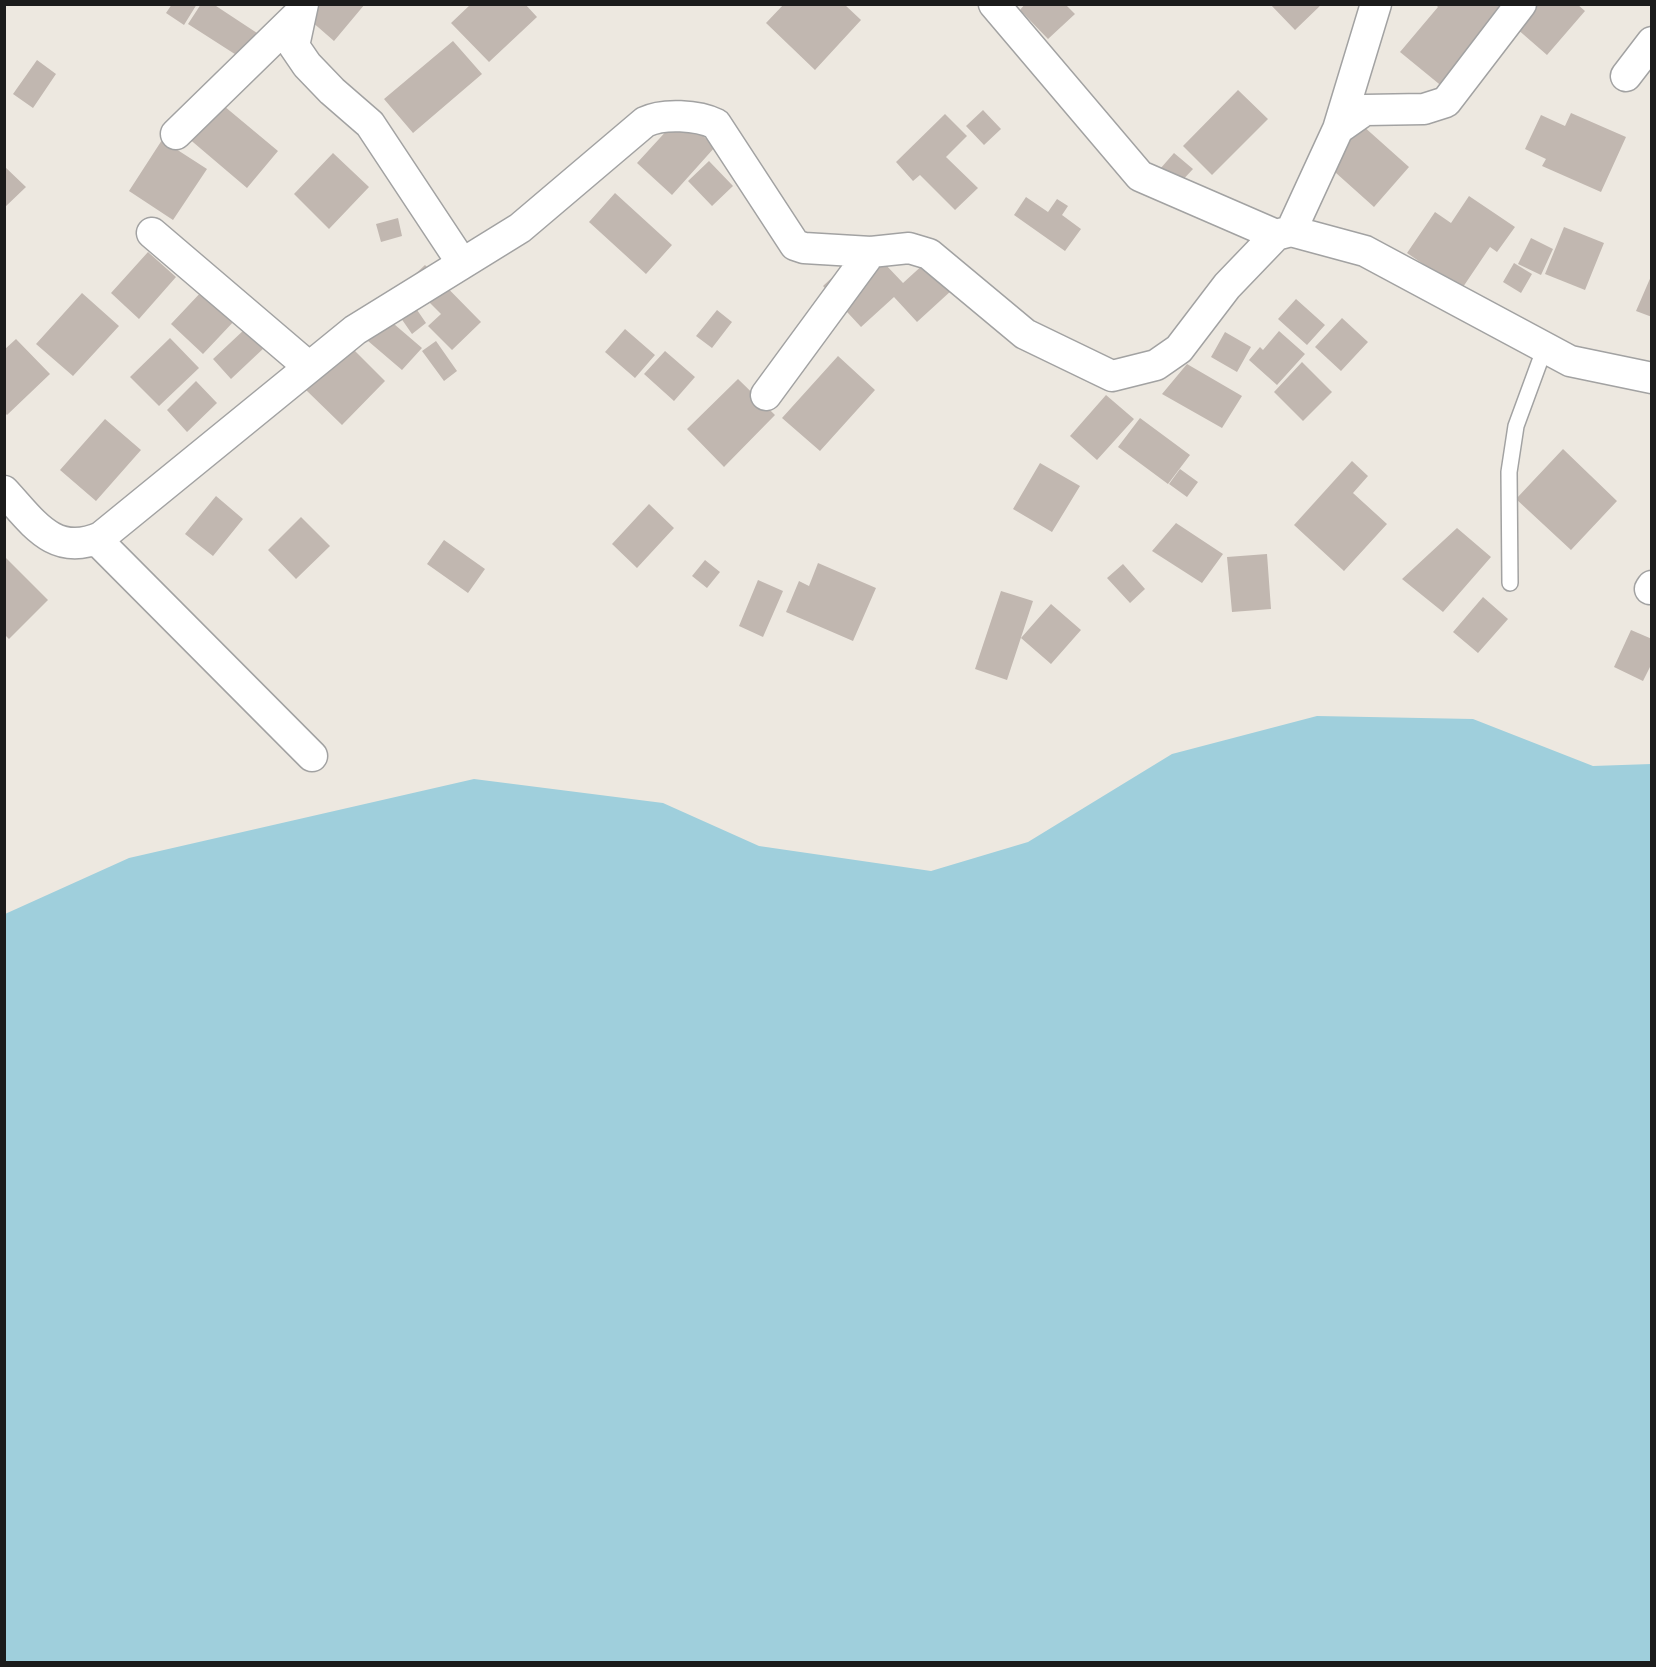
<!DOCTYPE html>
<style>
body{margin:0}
#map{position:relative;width:1656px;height:1667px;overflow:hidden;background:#ede8e0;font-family:"Sofia Sans Condensed",sans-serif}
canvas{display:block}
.frame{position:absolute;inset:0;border:6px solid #1b1b1b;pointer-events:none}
</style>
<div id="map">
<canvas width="1656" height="1667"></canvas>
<div class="frame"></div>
</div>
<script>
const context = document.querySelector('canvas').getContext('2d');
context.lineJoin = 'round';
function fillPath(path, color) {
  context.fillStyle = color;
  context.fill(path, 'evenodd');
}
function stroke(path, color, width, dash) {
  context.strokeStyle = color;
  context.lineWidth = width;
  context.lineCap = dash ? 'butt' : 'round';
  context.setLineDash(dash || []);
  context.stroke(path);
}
const water = new Path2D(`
 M 1317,716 L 1473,719 L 1593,766 L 1651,764 L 1651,1662 L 5,1662 L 5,914 L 129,858 L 474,779 L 663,803 L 759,846 L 931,871 L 1028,842 L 1172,754 Z`);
const building = new Path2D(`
 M 172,4 L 197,4 L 184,25 L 166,13 Z
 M 201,4 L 213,4 L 257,33 L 241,58 L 188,24 Z
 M 311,4 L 365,4 L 334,41 L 303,14 Z
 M 471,4 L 525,4 L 537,17 L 489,62 L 451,23 Z
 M 784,4 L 844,4 L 861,20 L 815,70 L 766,23 Z
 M 1025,4 L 1065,4 L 1075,14 L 1048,39 L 1020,10 Z
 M 1270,4 L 1322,4 L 1295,30 Z
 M 1536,4 L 1577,4 L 1585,11 L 1547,55 L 1516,28 Z
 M 1436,5 L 1515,5 L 1444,88 L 1400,52 L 1438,7 Z
 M 453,41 L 482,74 L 413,133 L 384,99 Z
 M 37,60 L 56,74 L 33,108 L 13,94 Z
 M 1238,90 L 1268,119 L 1212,175 L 1183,146 Z
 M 218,101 L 278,151 L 247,188 L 187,137 Z
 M 983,110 L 1001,129 L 984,145 L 966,126 Z
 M 1571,113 L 1626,137 L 1601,192 L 1542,166 L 1546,159 L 1525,149 L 1541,115 L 1565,126 Z
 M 945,114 L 967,136 L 946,157 L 978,188 L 955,210 L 920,175 L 913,181 L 896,162 Z
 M 681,115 L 715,147 L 672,195 L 637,163 Z
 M 1362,125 L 1409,167 L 1374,207 L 1326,164 Z
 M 162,140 L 207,169 L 173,220 L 129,191 Z
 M 333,153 L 369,187 L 329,229 L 294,194 Z
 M 1174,153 L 1193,169 L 1178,185 L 1160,169 Z
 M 709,161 L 733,186 L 712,206 L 688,181 Z
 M 4,166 L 26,187 L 4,208 Z
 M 615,193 L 672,245 L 646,274 L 589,222 Z
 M 1469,196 L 1515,227 L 1497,252 L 1490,247 L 1461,290 L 1407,253 L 1435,212 L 1451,223 Z
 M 1026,197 L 1048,212 L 1057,199 L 1068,206 L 1062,215 L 1081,229 L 1065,251 L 1014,215 Z
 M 398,218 L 402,236 L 381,242 L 376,224 Z
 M 1564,227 L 1604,243 L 1585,290 L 1545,274 Z
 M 1531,238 L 1553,249 L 1541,275 L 1518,264 Z
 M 867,245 L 903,283 L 926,262 L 952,290 L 917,322 L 894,297 L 861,327 L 823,286 Z
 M 148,252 L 176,277 L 139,319 L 111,293 Z
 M 1514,263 L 1532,274 L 1521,293 L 1503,282 Z
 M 425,265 L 481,322 L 452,350 L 428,326 L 441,314 L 408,281 Z
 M 1652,274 L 1652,317 L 1636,311 Z
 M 402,288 L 426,323 L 412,334 L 387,298 Z
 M 204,289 L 236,319 L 203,354 L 171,324 Z
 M 82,293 L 119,326 L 73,376 L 36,344 Z
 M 1296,299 L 1325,325 L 1307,345 L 1278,319 Z
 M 373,306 L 422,348 L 402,370 L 354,329 Z
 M 717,310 L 732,322 L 712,348 L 696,336 Z
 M 1342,318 L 1368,342 L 1341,371 L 1315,347 Z
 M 246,328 L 265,347 L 231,379 L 213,359 Z
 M 625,329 L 655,355 L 635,378 L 605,352 Z
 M 1279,331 L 1305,354 L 1277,385 L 1249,360 L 1260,347 L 1263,350 Z
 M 1225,332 L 1251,347 L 1237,372 L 1211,357 Z
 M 170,338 L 199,368 L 159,406 L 130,377 Z
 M 16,339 L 50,374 L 7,415 L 4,412 L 4,350 Z
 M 436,341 L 457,371 L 444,381 L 422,351 Z
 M 349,345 L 385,381 L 342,425 L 306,390 Z
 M 665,351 L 695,377 L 674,401 L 644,374 Z
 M 838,356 L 875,390 L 820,451 L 782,418 Z
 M 1302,362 L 1332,392 L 1303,421 L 1274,392 Z
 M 1187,364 L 1242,396 L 1222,428 L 1162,394 Z
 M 738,379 L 775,415 L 724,467 L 687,429 Z
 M 196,381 L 217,403 L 187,432 L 167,410 Z
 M 1106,395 L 1134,419 L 1097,460 L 1070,436 Z
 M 1140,418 L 1190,455 L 1168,484 L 1118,447 Z
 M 105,419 L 141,450 L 96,501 L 60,470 Z
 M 1563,449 L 1617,501 L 1571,550 L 1516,499 Z
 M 1352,461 L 1368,476 L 1353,493 L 1387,524 L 1344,571 L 1294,525 Z
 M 1040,463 L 1080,486 L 1052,532 L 1013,509 Z
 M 1180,469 L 1198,482 L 1187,497 L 1169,484 Z
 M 216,496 L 243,519 L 213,556 L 185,534 Z
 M 649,504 L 674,528 L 637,568 L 612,544 Z
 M 301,517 L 330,546 L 296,579 L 268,550 Z
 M 1176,523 L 1223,554 L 1202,583 L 1152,551 Z
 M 1457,528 L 1491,557 L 1443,612 L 1402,579 Z
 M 444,540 L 485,569 L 468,593 L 427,564 Z
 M 1267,554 L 1271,609 L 1232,612 L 1227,557 Z
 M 4,556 L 48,600 L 9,639 L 4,634 Z
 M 705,560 L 720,572 L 707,588 L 692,576 Z
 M 818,563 L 876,588 L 853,641 L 786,612 L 799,581 L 809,586 Z
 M 1123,564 L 1145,589 L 1130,603 L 1107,578 Z
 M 758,580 L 783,591 L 763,637 L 739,626 Z
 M 1001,591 L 1033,601 L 1007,680 L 975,669 Z
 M 1483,597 L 1508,619 L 1478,653 L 1453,632 Z
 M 1051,604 L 1081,630 L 1051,664 L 1021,638 Z
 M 1631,630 L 1652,639 L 1652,663 L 1643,681 L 1614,667 Z`);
const service = new Path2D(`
 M 1510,583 L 1509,472 L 1516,426 L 1545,347`);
const minor = new Path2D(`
 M 303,4 L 294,46 L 307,65 L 332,91 L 370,124 L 462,263
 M 994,4 L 1140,176 L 1276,235
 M 1626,76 L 1652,42
 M 1338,129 L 1376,4
 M 176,134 L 298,15
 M 1291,231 L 1338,129 L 1365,110 L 1424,109 L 1446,102 L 1521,4
 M 152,233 L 309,367
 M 766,395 L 871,252
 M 4,491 C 33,522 54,558 101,537 L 355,330 L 520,228 L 645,122 C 663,113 698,115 716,124 L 795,245 L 804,248 L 871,252 L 909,248 L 929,254 L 1025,334 L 1112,376 L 1156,365 L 1179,349 L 1227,286 L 1276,235 L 1291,231 L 1365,251 L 1570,361 L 1652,378
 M 96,539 L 312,756
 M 1650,589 L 1652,586`);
fillPath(water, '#9fcfdc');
fillPath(building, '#c1b7b0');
stroke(service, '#a2a2a2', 18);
stroke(minor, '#a2a2a2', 33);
stroke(service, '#fff', 15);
stroke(minor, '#fff', 30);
</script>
